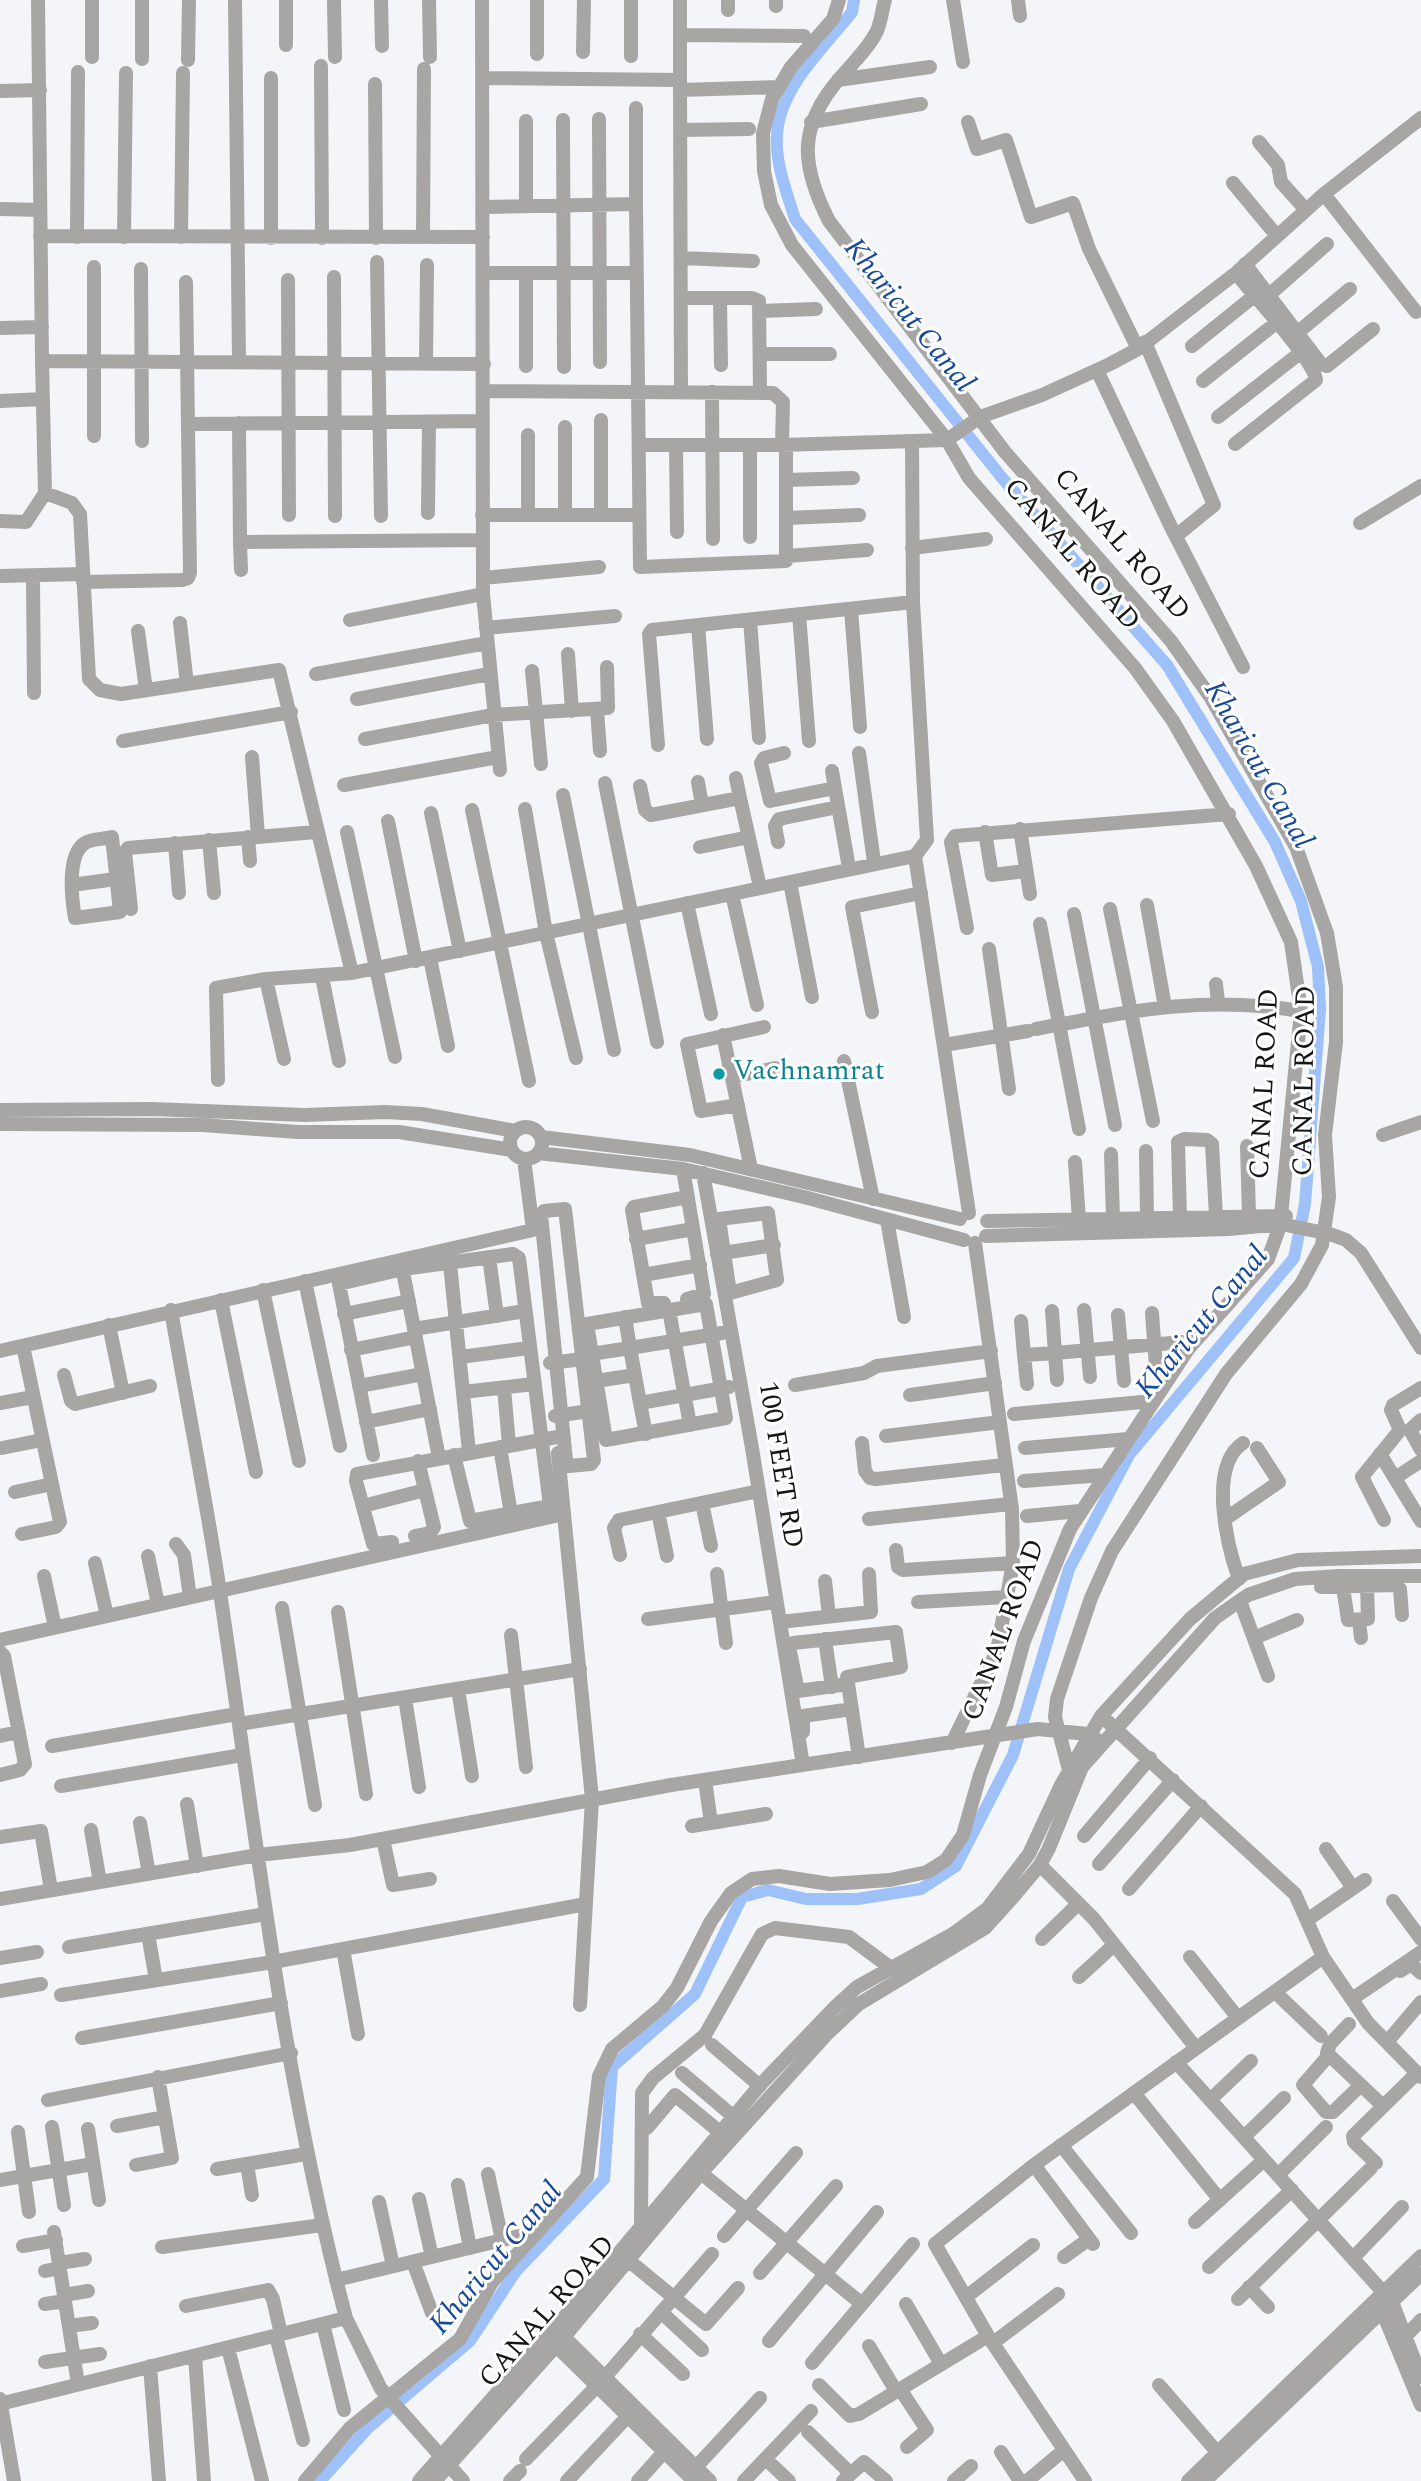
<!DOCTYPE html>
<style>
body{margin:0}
canvas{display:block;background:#f3f5f8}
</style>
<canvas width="1421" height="2481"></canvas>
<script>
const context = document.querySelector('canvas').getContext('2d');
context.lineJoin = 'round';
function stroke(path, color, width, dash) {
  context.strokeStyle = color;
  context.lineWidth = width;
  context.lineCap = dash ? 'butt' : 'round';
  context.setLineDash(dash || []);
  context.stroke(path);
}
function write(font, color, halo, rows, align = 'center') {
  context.font = font + ' Spectral,serif';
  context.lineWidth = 6;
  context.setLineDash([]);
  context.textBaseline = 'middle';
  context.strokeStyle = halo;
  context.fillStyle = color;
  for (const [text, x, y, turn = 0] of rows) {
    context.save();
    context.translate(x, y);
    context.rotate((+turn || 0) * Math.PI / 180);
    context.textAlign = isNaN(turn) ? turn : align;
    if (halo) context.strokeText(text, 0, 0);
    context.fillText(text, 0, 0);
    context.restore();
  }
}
const canal = new Path2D(`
 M 320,2481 L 368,2428 L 470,2341 L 516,2271 L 604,2179 L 612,2067 L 695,1994 L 742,1897 L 768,1890 L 806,1899 L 857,1899 L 921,1889 L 956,1866 L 1013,1755 L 1069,1569 L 1129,1455 L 1294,1258 L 1305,1204 L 1320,1009 L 1318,967 L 1301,901 L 1275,842 L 1167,665 L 1003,479 L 795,219 C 787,193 775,163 777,135 C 779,88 825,47 852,12 L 854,0`);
const minor = new Path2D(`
 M 38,0 L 42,361
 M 92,0 L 92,57
 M 235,0 L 239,362
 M 286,0 L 286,45
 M 334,0 L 335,57
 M 381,0 L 382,46
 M 429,0 L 430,57
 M 482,0 L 483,594 L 500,770
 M 537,0 L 537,54
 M 631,0 L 631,56
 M 776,0 L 776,6
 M 885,0 C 882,10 881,22 877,31 C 868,49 853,63 840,78 C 797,127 801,166 829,221 L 1005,452 L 1171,641 L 1211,698 L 1296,847 L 1327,933 L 1336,987 L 1336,1042 L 1325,1135 L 1329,1197 L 1322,1245 L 1301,1284 L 1226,1374 L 1112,1551 L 1091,1598 L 1057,1699 L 1055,1717 L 1069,1770
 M 953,0 L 963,62
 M 1018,0 L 1020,16
 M 728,10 L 728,0
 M 680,35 L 804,36
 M 583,52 L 584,0
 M 142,59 L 142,0
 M 188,60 L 189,0
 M 321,66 L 322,238
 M 271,78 L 271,238
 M 483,78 L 680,80 L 681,392
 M 680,80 L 680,0
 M 838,80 L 930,67
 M 375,84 L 376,238
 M 680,90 L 779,87
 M 0,91 L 40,90
 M 636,108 L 636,204
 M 599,119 L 600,362
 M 563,120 L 564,367
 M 811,122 L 921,104
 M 968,122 L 977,149 L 1006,140 L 1031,217 L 1073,203 L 1089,249 L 1138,349
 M 680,130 L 749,129
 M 1259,142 L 1278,165 L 1281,182 L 1306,210
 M 1233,183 L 1277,236
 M 1324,194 L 1416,312
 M 526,206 L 526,121
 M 484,207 L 636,204 L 640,567 L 786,561 L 786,445
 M 0,209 L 40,210
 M 40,236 L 483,237
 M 77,237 L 78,72
 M 124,237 L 126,73
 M 181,237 L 183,73
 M 423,237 L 424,69
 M 681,258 L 753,261
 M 377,262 L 381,516
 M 1245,264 L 1321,364 L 1327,366 L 1373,329
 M 141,269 L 142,441
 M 483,273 L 637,273
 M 334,277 L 335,516
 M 288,280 L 289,515
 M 1269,295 L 1327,244
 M 681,298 L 752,298 L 759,301 L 760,393
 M 720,298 L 721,365
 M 760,311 L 816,309
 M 0,328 L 42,327
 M 1297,333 L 1350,289
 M 1145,342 L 1214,505 L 1176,536
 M 1192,346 L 1254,296
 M 760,354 L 830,354
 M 426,364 L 427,265
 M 484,364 L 42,361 L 45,493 L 72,503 L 80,514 L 89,679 L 100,690 L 121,694 L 279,670 L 352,973 L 915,856 L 969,1213
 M 526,366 L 526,273
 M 1097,370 L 1171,527 L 1243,667
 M 1203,381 L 1276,323
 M 484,391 L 773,393 L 783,402 L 782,445 L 947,440 L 980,417 L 1042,395 L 1110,364 L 1138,349 L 1236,273 L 1324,194 L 1421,118
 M 712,392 L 713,539
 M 0,401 L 43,399
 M 1218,417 L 1300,353
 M 239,423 L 240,542 L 482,540
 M 188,424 L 483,421
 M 565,427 L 565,515
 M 528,435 L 528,515
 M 94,436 L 94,267
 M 912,442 L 913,602 L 927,840 L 915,856
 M 1235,444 L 1316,380 C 1314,360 1251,293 1236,273
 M 639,445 L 782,445
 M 676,445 L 677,532
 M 786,480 L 853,478
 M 428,513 L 429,422
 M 482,515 L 638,515
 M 601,515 L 601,420
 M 786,518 L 859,515
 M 0,521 L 26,522 L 45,493
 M 1360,523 L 1421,486
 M 750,537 L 750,445
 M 240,542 L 241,570
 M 912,548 L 986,539
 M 787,556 L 867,550
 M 0,576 L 83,574
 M 33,576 L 34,693
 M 483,578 L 599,567
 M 83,582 L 182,580 L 188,578 L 190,573 L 186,282
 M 851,609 L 860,727
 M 799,614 L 809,741
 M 350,620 L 483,594
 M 750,620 L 759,738
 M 180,623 L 187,684
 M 698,625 L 707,739
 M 486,628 L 615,616
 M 138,631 L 146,690
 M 568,654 L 572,711
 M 532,671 L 541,764
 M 316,674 L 487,643
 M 357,699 L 489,674
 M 597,710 L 600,751
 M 365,739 L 493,715 L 608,708 L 607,667
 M 123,741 L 291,712
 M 658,745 L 649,634 L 652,630 L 913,602
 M 784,753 L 764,758 L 761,763 L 770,801 L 835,788
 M 859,753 L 874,862
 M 252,757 L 258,836
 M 832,771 L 849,868
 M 736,778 L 740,798
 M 698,782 L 702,805
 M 605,783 L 657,1042
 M 344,785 L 498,757
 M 640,786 L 645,810 L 651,815 L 740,798 L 760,887
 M 563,795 L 614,1050
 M 525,809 L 546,933 L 576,1058
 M 472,810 L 529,1081
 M 431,813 L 460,951
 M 388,821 L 416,961
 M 1020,829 L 1030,894
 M 347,832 L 395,1057
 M 985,832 L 992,875 L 1026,871
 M 112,837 L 120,912 L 75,918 C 72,901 66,855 85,843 C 91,839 104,839 112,837 Z
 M 248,837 L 250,861
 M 209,840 L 214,893
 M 778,842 L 775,826 L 779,819 L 838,807
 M 175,843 L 179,893
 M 700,847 L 749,837
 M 790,882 L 812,997
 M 79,884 L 123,878
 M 732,894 L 757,1005
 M 687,903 L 711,1014
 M 1147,905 L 1165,1007
 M 131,909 L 125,852 L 128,848 L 316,832
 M 1110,909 L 1153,1121
 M 1074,914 L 1115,1125
 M 1040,924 L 1079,1129
 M 967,928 L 951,842 L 955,836 L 1229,814
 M 989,949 L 1009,1089
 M 430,958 L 448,1046
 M 322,977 L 339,1061
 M 266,979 L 284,1059
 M 1216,984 L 1218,1002
 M 872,1012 L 852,907 L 921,893
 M 1036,1029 C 1131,1011 1203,995 1301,1011
 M 723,1035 L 751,1169
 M 944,1045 L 1028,1031
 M 844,1061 L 873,1199
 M 733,1077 L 775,1068
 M 218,1080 L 216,988 L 266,979 L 352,973
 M 738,1105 L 701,1111 L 687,1044 L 764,1027
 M 0,1110 L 152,1109 L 305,1115 L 385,1112 L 422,1114 L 515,1131
 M 0,1124 L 202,1125 L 298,1132 L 399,1132 L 512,1150
 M510 1143a16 16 0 1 1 32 0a16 16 0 1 1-32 0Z
 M 1383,1135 L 1421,1122
 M 541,1137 L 690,1155 L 960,1219
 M 1247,1146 L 1249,1215
 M 1146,1151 L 1147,1218
 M 538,1153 L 683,1169 L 804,1197 L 964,1240
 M 1111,1154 L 1113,1219
 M 1075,1162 L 1079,1220
 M 683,1169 L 704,1294 L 687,1299
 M 703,1173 L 752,1448 L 803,1765
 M 565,1209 L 594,1460 L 591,1464 L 569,1466 L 566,1460 L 541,1215 L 544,1211 Z
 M 768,1213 L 777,1280 L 730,1293 L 719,1219 Z
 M 1180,1217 L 1178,1142 L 1184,1139 L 1207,1140 L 1212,1144 L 1216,1216
 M 887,1220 L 904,1317
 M 987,1221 L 1286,1216
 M 986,1236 L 1229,1229 L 1281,1224 L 1330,1234 L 1346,1240 L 1361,1253 L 1421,1348
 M 636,1239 L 693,1229
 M 449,1254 L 469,1452
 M 717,1254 L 774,1245
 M 489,1257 L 497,1316
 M 401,1261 L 439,1458
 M 643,1275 L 700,1265
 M 305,1281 L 340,1446
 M 263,1290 L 299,1461
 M 221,1300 L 256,1472
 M 664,1303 L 648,1303 L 632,1210 L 634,1207 L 688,1197
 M 706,1304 L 726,1418 L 606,1440 L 587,1324 Z
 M 171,1310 C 187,1404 206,1498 220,1592 C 256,1835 283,2080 346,2318
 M 669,1310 L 690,1425
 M 1084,1310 L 1090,1377
 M 1152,1313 L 1156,1367
 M 344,1314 L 409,1301
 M 1118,1315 L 1124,1381
 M 1021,1321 L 1024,1355
 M 109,1325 L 123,1393
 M 414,1329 L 525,1311
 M 722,1333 L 630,1348 L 640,1403 L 729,1387
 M 351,1350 L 416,1337
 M 0,1351 L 533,1230 L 524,1159
 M 591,1354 L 630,1348 L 625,1317
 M 460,1357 L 529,1348
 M 550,1363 L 583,1359
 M 64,1375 L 71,1401 L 75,1404 L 150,1386
 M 1057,1380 L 1055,1353 L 1195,1341
 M 596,1381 L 635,1375
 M 1027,1384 L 1024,1355 L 1055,1353 L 1052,1311
 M 795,1385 L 864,1373 L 877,1366 L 991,1351
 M 359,1386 L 423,1374
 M 504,1388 L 509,1445
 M 463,1392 L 534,1384
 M 910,1395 L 995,1383
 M 0,1403 L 33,1397
 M 640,1403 L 646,1434
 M 1014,1414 L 1153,1401
 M 555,1416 L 589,1411
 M 1421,1420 L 1410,1430 L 1421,1450
 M 366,1422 L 430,1409
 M 886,1436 L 1000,1422
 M 862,1443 L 865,1471 L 870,1478 L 876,1479 L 1004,1465
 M 500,1447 L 511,1514
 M 2,1448 L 42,1440
 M 1025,1448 L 1128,1439
 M 558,1453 L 564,1514
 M 1380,1454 L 1421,1521
 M 373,1455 L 339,1284 L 403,1269 L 513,1254 L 519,1258 L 550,1506 L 470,1521 L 454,1455
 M 1395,1478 L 1421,1461
 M 1024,1481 L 1104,1475
 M 15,1492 L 52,1484
 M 702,1503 L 711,1546
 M 363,1506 L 425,1490
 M 658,1512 L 667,1556
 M 1027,1516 L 1080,1511
 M 869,1519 L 1010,1504
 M 1225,1519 L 1279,1482 L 1257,1448
 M 1384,1520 L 1362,1477 L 1400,1430 L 1391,1410 L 1393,1405 L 1421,1388
 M 22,1534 L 56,1527 L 60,1522 L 23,1346
 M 415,1536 L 430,1533 L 434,1527 L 418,1461
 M 392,1542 L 373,1544 L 356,1481 L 357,1474 L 557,1437
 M 176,1544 L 184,1555 L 190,1597
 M 896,1550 L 898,1567 L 903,1570 L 1013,1563
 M 620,1555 L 614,1528 L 619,1520 L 759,1491
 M 148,1556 L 158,1604
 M 95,1563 L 107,1616
 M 717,1574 L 726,1643
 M 44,1576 L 55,1627
 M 1239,1579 C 1227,1546 1208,1466 1243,1443
 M 825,1581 L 829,1616
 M 1321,1587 L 1395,1585 L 1400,1589 L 1402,1615
 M 1343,1587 L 1348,1620 L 1368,1619 L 1367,1586
 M 1240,1601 L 1268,1676
 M 918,1602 L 1006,1597
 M 282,1608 L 315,1805
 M 338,1612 L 366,1794
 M 648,1619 L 776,1602
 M 1359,1620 L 1361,1638
 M 780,1622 L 871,1612 L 869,1574
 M 511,1635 L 526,1767
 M 1254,1638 L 1297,1620
 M 825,1639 L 832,1687
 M 0,1640 L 564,1514 L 592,1799 L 580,2005
 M 0,1652 L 4,1656 L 25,1764 L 20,1770 L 0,1775
 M 848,1684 L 798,1691 L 789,1647 L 793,1643 L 896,1632 L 901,1667 L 847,1677 L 859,1757
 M 458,1689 L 472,1776
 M 405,1698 L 419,1787
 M 1108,1722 L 1295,1894 L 1323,1957 L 1368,2023 L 1421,2077
 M 239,1724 L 580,1669
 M 803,1732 L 803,1716 L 852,1709
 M 0,1736 L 19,1732
 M 952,1743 L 997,1651 L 1013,1563 L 1012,1509 L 975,1243
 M 52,1746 L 237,1714
 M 705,1780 L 711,1823
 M 61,1786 L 242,1755
 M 187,1804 L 197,1866
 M 140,1823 L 149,1874
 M 692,1826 L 766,1814
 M 91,1830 L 100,1882
 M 1084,1836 L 1150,1758
 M 0,1837 L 41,1831 L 51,1890
 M 383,1839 L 393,1885 L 430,1879
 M 1326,1849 L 1353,1888
 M 1099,1864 L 1173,1780
 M 1040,1865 L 1094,1919 L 1196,2048
 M 1129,1889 L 1201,1806
 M 0,1899 L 258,1855 L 350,1845 L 671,1785 L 1038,1729 L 1088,1734 L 1096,1739
 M 1393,1901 L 1421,1939
 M 1307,1920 L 1365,1880
 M 148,1934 L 156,1980
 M 1042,1939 L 1078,1904
 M 69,1947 L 266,1914
 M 343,1949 L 358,2034
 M 1190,1957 L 1238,2018
 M 0,1958 L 37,1952
 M 1400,1971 L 1411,1964 L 1421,1973
 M 1079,1977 L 1114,1945
 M 0,1991 L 41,1984
 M 1275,1992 L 1321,2036
 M 61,1995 L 273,1962 L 586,1904
 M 1352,1999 L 1421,1952
 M 1349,2024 L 1330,2044 L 1327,2053 L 1383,2106
 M 82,2038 L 281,2003
 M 1387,2042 L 1421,2002
 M 712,2045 L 760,2086
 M 1329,2055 L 1303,2085 L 1326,2112 L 1333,2112 L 1361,2085
 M 1176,2062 L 1392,2302 L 1421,2377
 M 682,2073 L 734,2117
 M 1134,2093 L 1220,2200
 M 48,2100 L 291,2053
 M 1210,2100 L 1251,2061
 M 117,2126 L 165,2117
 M 52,2127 L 64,2205
 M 647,2128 L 675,2095 L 721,2133
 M 88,2129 L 99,2200
 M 18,2132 L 29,2212
 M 1244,2137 L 1284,2098
 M 1061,2145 L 1131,2233
 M 1376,2163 L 1354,2142 L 1353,2136 L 1417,2073
 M 247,2164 L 252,2195
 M 136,2165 L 172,2158 L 158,2077
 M 1034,2165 L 1093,2244
 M 217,2169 L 306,2154
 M 701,2173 L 862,2304
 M 488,2174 L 502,2240
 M 1278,2175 L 1326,2127
 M 0,2180 L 93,2164
 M 458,2185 L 470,2248
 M 419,2199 L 432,2257
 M 379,2202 L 393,2266
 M 1195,2222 L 1264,2160
 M 641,2228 L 642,2093 L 653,2078 L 705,2035 L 762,1934 L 775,1928 L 849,1937 L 895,1971
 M 54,2232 L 78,2384
 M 724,2236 L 796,2153
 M 23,2246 L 56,2240
 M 162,2247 L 322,2225
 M 1064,2257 L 1089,2239
 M 1353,2258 L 1402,2207
 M 628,2260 L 706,2324 L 738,2288
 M 413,2262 L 432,2313
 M 59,2263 L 85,2259
 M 1209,2267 L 1292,2190
 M 45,2271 L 60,2268
 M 760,2273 L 836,2186
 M 336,2280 L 519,2236
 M 1249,2287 L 1268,2307
 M 64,2295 L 88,2291
 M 966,2297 L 1033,2245
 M 1238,2299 L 1371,2168
 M 45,2304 L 65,2301
 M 906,2304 L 941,2364
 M 186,2306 L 268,2290 L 273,2299 L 281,2334
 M 1380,2306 L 1421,2405
 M 661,2312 L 702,2350
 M 323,2324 L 344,2410
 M 69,2326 L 92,2323
 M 559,2332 L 710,2481
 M 640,2334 L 683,2374
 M 276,2336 L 303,2440
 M 1405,2337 L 1421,2320
 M 550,2340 L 694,2481
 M 769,2341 L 877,2212
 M 993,2343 L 1058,2294
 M 869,2346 L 896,2391
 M 228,2348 L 262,2481
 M 195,2356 L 204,2481
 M 45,2362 L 100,2354
 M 812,2363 L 913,2244
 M 150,2366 L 159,2481
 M 605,2377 L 712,2254
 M 819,2385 L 850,2416 L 859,2414 L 988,2336
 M 1159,2385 L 1218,2453
 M 900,2389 L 927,2430 L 907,2447
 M 0,2399 L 14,2481
 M 0,2404 L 346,2318 L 381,2389 L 463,2481
 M 808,2432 L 850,2473
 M 1001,2452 L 1020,2481
 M 526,2459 L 597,2386
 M 772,2465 L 789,2481
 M 696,2467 L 760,2398
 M 305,2481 L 350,2428 L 460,2339 L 492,2282 L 587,2177 L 599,2076 L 612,2049 L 663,2006 L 677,1988 L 711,1921 L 731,1893 L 752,1879 L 779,1876 L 830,1884 L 890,1880 L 927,1872 L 946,1860 L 963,1835 L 980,1775 L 1006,1707 L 1024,1641 L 1070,1529 L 1189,1348 L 1268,1259 L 1280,1226 L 1301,1011 L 1291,942 L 1256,866 L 1173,721 L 1135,668 L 969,478 L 947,440 L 792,245 L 771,205 L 764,171 L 763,133 L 772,99 L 791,67 L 833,19 L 839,0
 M 419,2481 L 575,2305 L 761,2084 L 834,2008 L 857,1987 L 953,1934 L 987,1909 L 1029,1854 L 1061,1785 L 1101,1716 L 1190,1619 L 1244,1574 L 1298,1560 L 1421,1556
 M 435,2481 L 564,2337 L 701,2173 L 826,2035 L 859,2004 L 985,1928 L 1013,1897 L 1040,1865 L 1049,1848 L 1082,1767 L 1215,1618 L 1248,1595 L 1295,1579 L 1339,1576 L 1421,1576
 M 510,2481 L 520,2471
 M 567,2481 L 628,2416
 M 638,2481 L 664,2452
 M 744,2481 L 811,2411
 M 843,2481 L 864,2462 L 886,2481
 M 954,2481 L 971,2466
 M 1027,2481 L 1064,2450
 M 1085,2481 L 988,2336 L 935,2244 L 1034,2165 L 1323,1957
 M 1188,2481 L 1421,2256
 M 1205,2481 L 1421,2274`);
const markers = [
 [719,1074,7,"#0f9aa8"]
];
const streetNames = [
 ["CANAL ROAD",1120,546,49],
 ["CANAL ROAD",1070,556,49],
 ["CANAL ROAD",1307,1081,-89],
 ["CANAL ROAD",1267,1084,-87],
 ["100 FEET RD",778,1465,81],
 ["CANAL ROAD",1006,1631,-70],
 ["CANAL ROAD",549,2313,-49]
];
const cultureNames = [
 ["Vachnamrat",733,1074]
];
const waterNames = [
 ["Kharicut Canal",907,317,51],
 ["Kharicut Canal",1256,766,60],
 ["Kharicut Canal",1204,1324,-50],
 ["Kharicut Canal",498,2260,-50]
];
stroke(canal, '#9ec1fa', 12);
stroke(minor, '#a7a6a5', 14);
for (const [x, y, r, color] of markers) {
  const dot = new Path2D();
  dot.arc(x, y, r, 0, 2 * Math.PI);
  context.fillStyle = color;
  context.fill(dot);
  stroke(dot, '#fff', 2.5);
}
write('28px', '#151617', '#fff', streetNames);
write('28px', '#0d838f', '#fff', cultureNames, 'left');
write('italic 30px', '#19499a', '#fff', waterNames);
</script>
